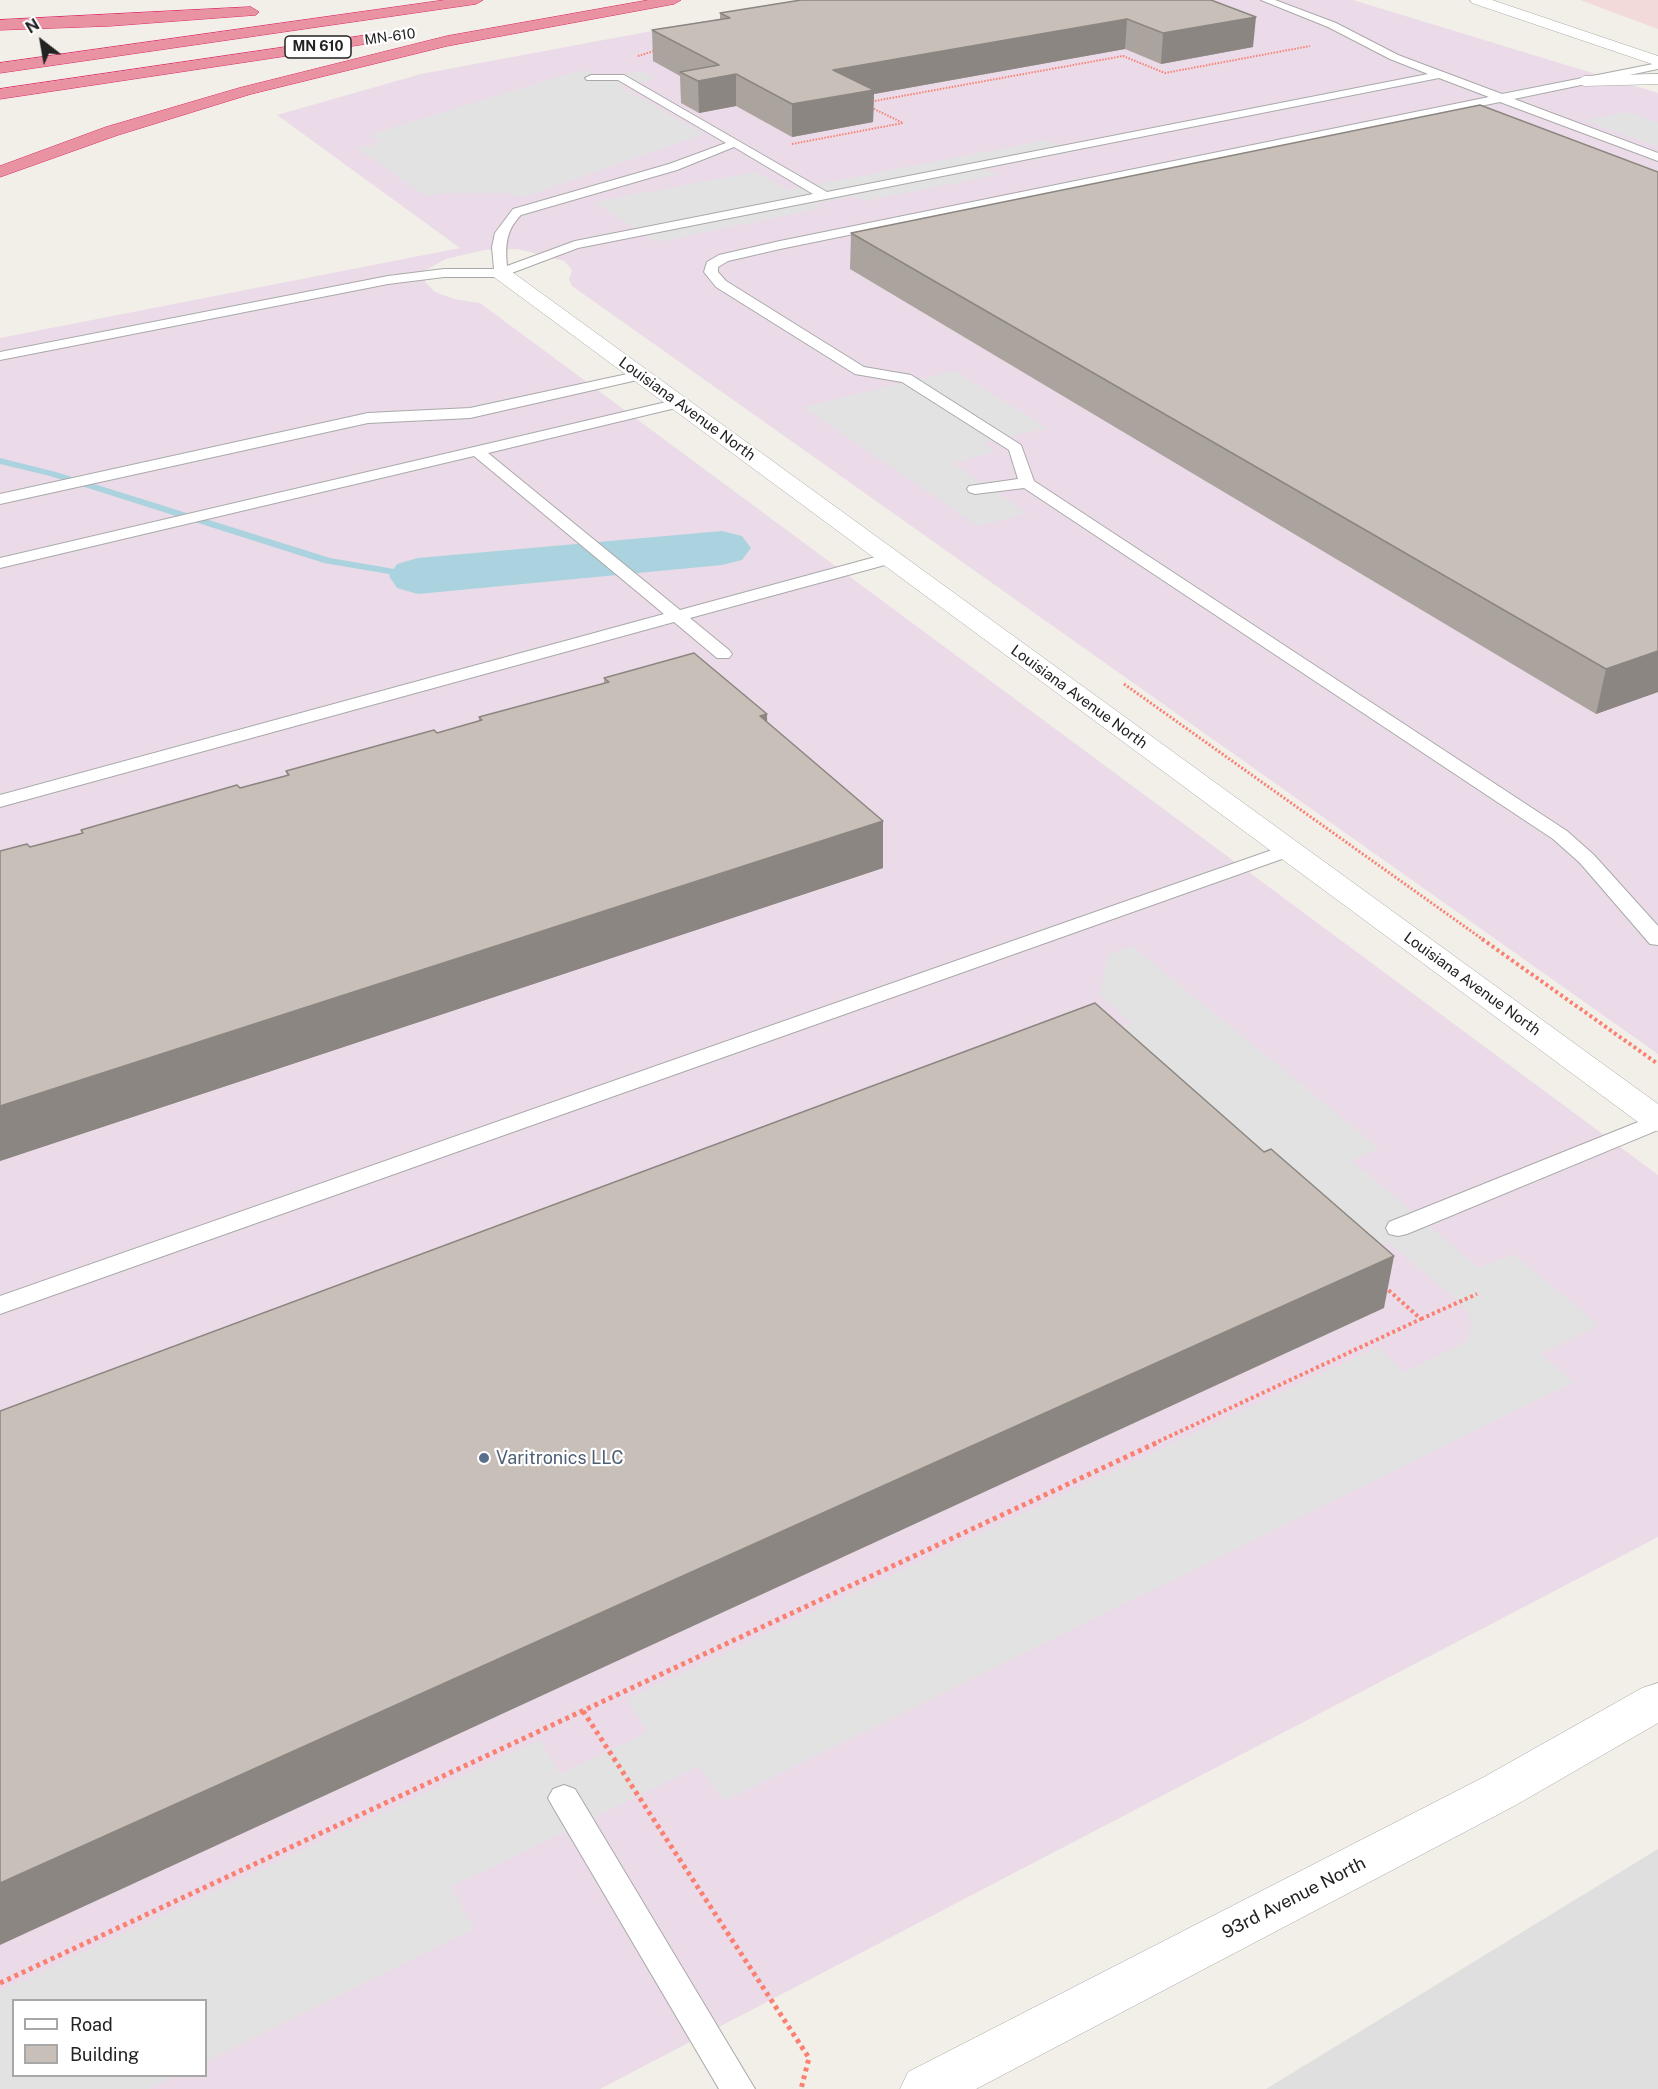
<!DOCTYPE html>
<style>
body{margin:0}
#map{position:relative;width:1658px;height:2089px;overflow:hidden;background:#f2efe9;font-family:"Public Sans",sans-serif}
canvas{display:block}
.legend{position:absolute;left:12px;top:1999px;width:195px;height:78px;box-sizing:border-box;background:#fff;border:2px solid #a7a7a7;margin:0;padding:8px 10px;list-style:none;font-size:18px;color:#222}
.legend li{display:flex;align-items:center;gap:12px;height:30px}
.legend b{width:30px;border:2px solid #a7a7a7}
.north{position:absolute;left:12px;top:12px;width:60px;height:60px;-webkit-text-stroke:4px #fff;paint-order:stroke;rotate:329deg;font-size:16px;font-weight:700;line-height:24px;text-align:center;color:#222}
.north::after{content:'';display:block;margin:auto;width:21px;height:27px;background:#222;clip-path:polygon(50% 0,100% 100%,50% 72%,0 100%)}
</style>
<div id="map">
<canvas width="1658" height="2089"></canvas>
<ul class="legend">
<li><b style="height:8px;background:#fff"></b>Road</li>
<li><b style="height:16px;background:#c7bfb8"></b>Building</li>
</ul>
<div class="north">N</div>
</div>
<script>
const context = document.querySelector('canvas').getContext('2d');
context.lineJoin = 'round';
function fillPath(path, color) {
  context.fillStyle = color;
  context.fill(path, 'evenodd');
}
function stroke(path, color, width, dash) {
  context.strokeStyle = color;
  context.lineWidth = width;
  context.lineCap = dash ? 'butt' : 'round';
  context.setLineDash(dash || []);
  context.stroke(path);
}
function write(font, color, halo, rows, align = 'center') {
  context.font = font + ' "Public Sans",sans-serif';
  context.lineWidth = 4.5;
  context.setLineDash([]);
  context.textBaseline = 'middle';
  context.strokeStyle = halo;
  context.fillStyle = color;
  for (const [text, x, y, turn = 0] of rows) {
    context.save();
    context.translate(x, y);
    context.rotate((+turn || 0) * Math.PI / 180);
    context.textAlign = isNaN(turn) ? turn : align;
    if (halo) context.strokeText(text, 0, 0);
    context.fillText(text, 0, 0);
    context.restore();
  }
}
const residential = new Path2D(`
 M 1658,1848 L 1658,2089 L 1266,2089 L 1658,1849 Z`);
const commercial = new Path2D(`
 M 1580,0 L 1658,0 L 1658,29 L 1588,3 Z`);
const industrial = new Path2D(`
 M 818,0 L 1353,0 L 1658,93 L 1658,1054 L 572,286 L 569,279 L 572,270 L 564,261 L 518,249 L 484,250 L 446,259 L 424,271 L 425,282 L 435,292 L 454,299 L 480,303 L 1658,1175 L 1658,1537 L 600,2089 L 0,2089 L 0,338 L 460,248 L 277,115 L 421,74 ZM 14,2000 L 206,2000 L 206,2076 L 14,2076 Z`);
const parking = new Path2D(`
 M 581,70 L 592,74 L 623,74 L 642,71 L 655,79 L 619,86 L 704,134 L 523,197 L 508,193 L 445,193 L 426,196 L 357,148 L 375,145 L 380,140 L 369,135 Z
 M 1628,112 L 1658,123 L 1658,147 L 1584,120 Z
 M 1047,140 L 1072,152 L 986,169 L 997,175 L 865,201 L 855,196 L 815,204 L 823,208 L 655,242 L 594,202 L 756,172 L 788,190 Z
 M 955,371 L 1047,428 L 983,443 L 995,452 L 953,463 L 1027,513 L 978,526 L 803,407 Z
 M 1132,946 L 1379,1148 L 1352,1161 L 1479,1268 L 1513,1254 L 1599,1325 L 1540,1354 L 1574,1382 L 724,1801 L 699,1766 L 451,1887 L 474,1929 L 206,2061 L 206,2000 L 14,2000 L 14,2076 L 176,2076 L 149,2089 L 0,2089 L 0,1991 L 539,1740 L 560,1774 L 648,1732 L 627,1699 L 1378,1347 L 1404,1372 L 1464,1343 L 1470,1334 L 1471,1323 L 1468,1312 L 1461,1304 L 1388,1242 L 1358,1256 L 1106,1034 L 1131,1023 L 1100,995 L 1108,954 Z`);
const stream = new Path2D(`
 M 0,458 L 56,472 L 330,558 L 418,573 L 423,576 L 418,579 L 324,563 L 50,476 L 0,464 Z`);
const river = new Path2D(`
 M 722,531 L 742,536 L 751,548 L 742,560 L 722,565 L 418,594 L 397,588 L 389,576 L 397,564 L 418,558 Z`);
const pathFar3 = new Path2D(`
 M 638,56 L 657,50
 M 869,102 L 1123,56 L 1165,73 L 1310,46
 M 792,144 L 903,123 L 870,107`);
const pathFar2 = new Path2D(`
 M 1124,684 L 1485,941`);
const pathFar1 = new Path2D(`
 M 1482,939 L 1658,1064
 M 1421,1319 L 1477,1294
 M 1153,1444 L 1421,1319 L 1386,1288`);
const path = new Path2D(`
 M 583,1711 L 809,2058 L 801,2089
 M 0,1983 L 1156,1443`);
const service = new Path2D(`
 M 1261,0 L 1275,0 L 1336,23 L 1398,55 L 1502,94 L 1658,63 L 1658,69 L 1514,99 L 1658,153 L 1658,161 L 1500,102 L 780,249 L 728,261 L 718,267 L 718,272 L 726,281 L 864,367 L 911,375 L 1021,445 L 1034,481 L 1567,831 L 1594,855 L 1658,926 L 1658,945 L 1650,944 L 1580,863 L 1553,839 L 1024,488 L 975,494 L 969,492 L 967,489 L 969,486 L 1018,479 L 1009,450 L 902,382 L 855,374 L 716,287 L 704,272 L 707,262 L 719,255 L 780,241 L 1489,97 L 1439,78 L 578,248 L 501,277 L 444,277 L 388,284 L 0,360 L 0,352 L 388,276 L 444,269 L 494,269 L 492,247 L 495,233 L 513,209 L 669,164 L 726,143 L 618,80 L 587,80 L 585,78 L 591,75 L 624,75 L 827,192 L 1428,74 L 1390,59 L 1328,27 ZM 734,147 L 813,194 L 575,241 L 507,266 C 505,245 506,230 521,215 L 677,170 Z
 M 641,371 L 648,375 L 646,378 L 470,418 L 368,423 L 0,504 L 0,494 L 368,413 L 470,408 Z
 M 679,399 L 684,400 L 686,403 L 684,406 L 488,453 L 680,610 L 890,553 L 896,554 L 898,558 L 896,562 L 690,618 L 729,650 L 732,654 L 729,658 L 717,658 L 674,622 L 0,807 L 0,795 L 664,614 L 474,456 L 0,568 L 0,558 Z
 M 1289,844 L 1296,846 L 1299,850 L 1296,854 L 0,1314 L 0,1296 Z
 M 1658,1114 L 1658,1130 L 1407,1234 L 1398,1236 L 1389,1234 L 1386,1228 L 1389,1222 Z
 M 564,1785 L 575,1789 L 755,2089 L 719,2089 L 553,1807 L 548,1798 L 553,1789 Z`);
const minor = new Path2D(`
 M 501,267 L 508,269 L 1658,1104 L 1658,1131 L 1646,1128 L 494,277 L 491,273 L 494,269 Z`);
const tertiary = new Path2D(`
 M 1470,0 L 1492,0 L 1658,56 L 1658,66 L 1472,3 Z
 M 1658,74 L 1658,84 L 1584,86 L 1576,81 L 1584,76 Z
 M 1658,1683 L 1658,1723 L 1516,1805 L 976,2089 L 900,2089 L 908,2072 L 1484,1777 L 1642,1688 Z`);
const motorway = new Path2D(`
 M 445,0 L 483,0 L 476,4 L 0,73 L 0,63 Z
 M 649,0 L 681,0 L 674,4 L 447,46 L 251,94 L 118,135 L 0,177 L 0,166 L 106,127 L 239,88 L 447,36 Z
 M 251,7 L 259,12 L 256,15 L 110,26 L 0,30 L 0,20 Z
 M 381,33 L 386,35 L 389,38 L 386,41 L 0,99 L 0,89 Z`);
const wall = new Path2D(`
 M 1211,0 L 1253,47 L 1161,64 L 1125,49 L 874,94 L 873,122 L 792,137 L 736,106 L 699,113 L 681,103 L 680,76 L 653,61 L 652,30 L 720,19 L 720,13 Z
 M 851,233 L 1658,692 L 1596,714 L 850,269 Z
 M 604,678 L 767,714 L 767,722 L 883,868 L 0,1161 L 0,851 L 30,847 L 82,833 L 81,830 L 287,775 L 286,771 L 437,733 L 479,721 L 479,717 L 604,683 Z`);
const shadedWall = new Path2D(`
 M 1256,17 L 1253,47 L 1161,64 L 1163,33 Z
 M 1127,19 L 1125,49 L 874,94 L 873,122 L 792,137 L 792,104 L 833,70 Z
 M 736,74 L 736,106 L 699,113 L 698,81 Z
 M 1658,651 L 1658,692 L 1596,714 L 1606,669 Z
 M 767,714 L 768,760 L 760,716 Z
 M 883,821 L 883,868 L 0,1161 L 0,1106 Z
 M 1394,1256 L 1384,1308 L 0,1945 L 0,1883 Z`);
const building = new Path2D(`
 M 801,0 L 1211,0 L 1256,17 L 1163,33 L 1127,19 L 833,70 L 874,90 L 792,104 L 736,74 L 698,81 L 680,72 L 719,65 L 652,30 L 730,18 L 720,13 Z
 M 1480,105 L 1658,172 L 1658,651 L 1606,669 L 851,233 Z
 M 694,653 L 767,714 L 760,716 L 883,821 L 0,1106 L 0,851 L 27,844 L 30,847 L 83,833 L 81,830 L 237,785 L 240,788 L 289,775 L 286,771 L 434,730 L 437,733 L 482,720 L 479,717 L 609,682 L 604,678 Z
 M 1095,1003 L 1264,1152 L 1271,1149 L 1394,1256 L 0,1883 L 0,1411 Z`);
const markers = [
 [484,1458,6,"#5c6f8a"]
];
const farStreetnames = [
 ["MN-610",390,37,-8]
];
const shields = [
 [318,47,66]
];
const shieldNames = [
 ["MN 610",318,47]
];
const streetNames = [
 ["Louisiana Avenue North",687,409,36],
 ["Louisiana Avenue North",1079,697,36],
 ["Louisiana Avenue North",1472,984,36]
];
const nearServicenames = [
 ["Varitronics LLC",496,1458]
];
const nearStreetnames = [
 ["93rd Avenue North",1294,1898,-27]
];
fillPath(residential, '#e0dfdf');
fillPath(commercial, '#f2dad9');
fillPath(industrial, '#ebdbe8');
fillPath(parking, '#e2e2e2');
fillPath(stream, '#aad3df');
fillPath(river, '#aad3df');
stroke(service, '#a9a9a9', 2);
stroke(minor, '#a9a9a9', 1);
stroke(tertiary, '#a9a9a9', 1);
stroke(motorway, '#dc2a67', 1);
stroke(pathFar3, '#fa8072', 2, [1.5, 1.5]);
stroke(pathFar2, '#fa8072', 3, [2, 2]);
stroke(pathFar1, '#fa8072', 4, [3, 3]);
stroke(path, '#fa8072', 5, [4, 4]);
fillPath(service, '#fff');
fillPath(minor, '#fff');
fillPath(tertiary, '#fff');
fillPath(motorway, '#e892a2');
fillPath(wall, '#aba49e');
fillPath(shadedWall, '#8b8681');
fillPath(building, '#c7bfb8');
stroke(building, '#8b8681', 1.5);
for (const [x, y, r, color] of markers) {
  const dot = new Path2D();
  dot.arc(x, y, r, 0, 2 * Math.PI);
  context.fillStyle = color;
  context.fill(dot);
  stroke(dot, '#fff', 2);
}
write('14px', '#222', '#fff', farStreetnames);
for (const [x, y, w] of shields) {
  const box = new Path2D();
  box.roundRect(x - w / 2, y - 11, w, 22, 4.5);
  context.fillStyle = '#fff';
  context.fill(box);
  stroke(box, '#222', 1.5);
}
write('bold 14px', '#222', null, shieldNames);
write('15px', '#222', '#fff', streetNames);
write('18px', '#4e5e75', '#fff', nearServicenames, 'left');
write('18px', '#222', '#fff', nearStreetnames);
</script>
